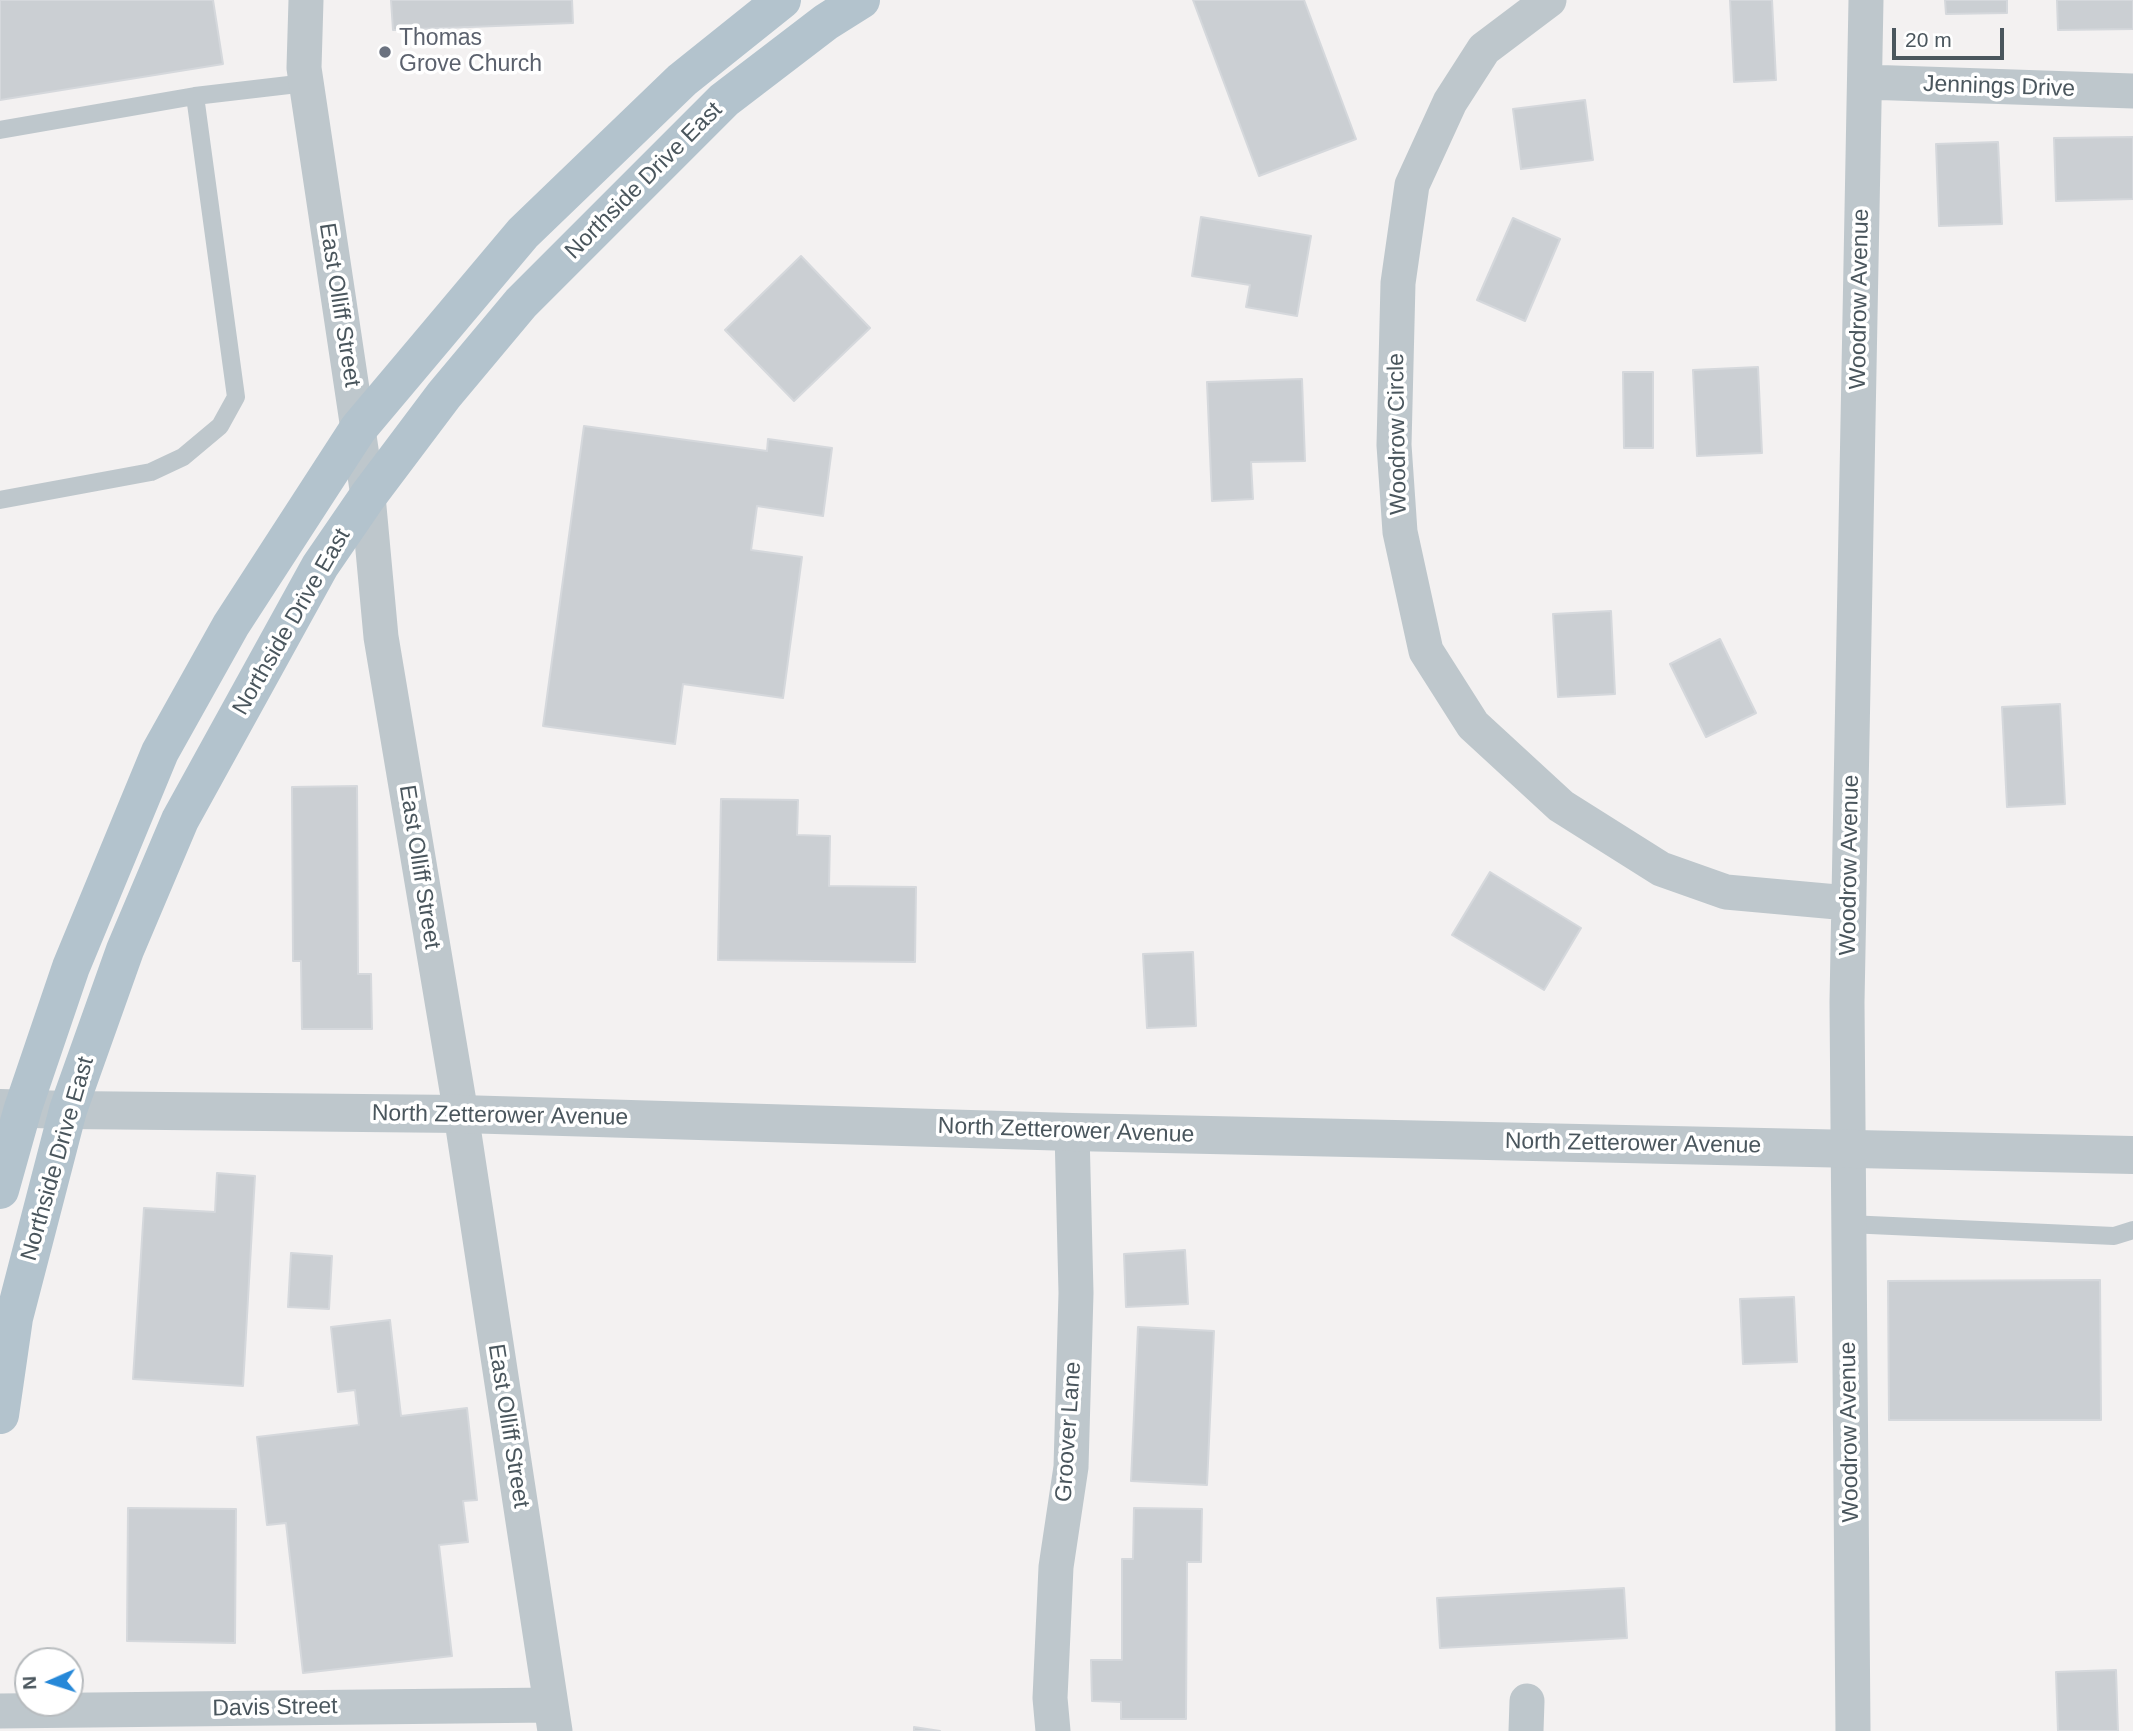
<!DOCTYPE html>
<style>
body{margin:0}
#map{position:relative;width:2133px;height:1731px;overflow:hidden;background:#f3f1f1;font-family:Arial,sans-serif}
canvas{display:block}
.north{position:absolute;left:14px;top:1647px;width:70px;height:70px;box-sizing:border-box;background:#fff;border:2px solid #b7bbbe;border-radius:50%;rotate:267deg;font-size:19px;font-weight:700;line-height:28px;text-align:center;color:#4a565d}
.north::after{content:'';display:block;margin:auto;width:24px;height:32px;background:#2688d8;clip-path:polygon(50% 0,100% 100%,50% 72%,0 100%)}
.scale{position:absolute;left:1892px;top:28px;width:112px;height:32px;box-sizing:border-box;border:4px solid #4a565d;border-top:0;padding-left:9px;font-size:21px;line-height:24px;white-space:nowrap;color:#4a565d;-webkit-text-stroke:5px #fff;paint-order:stroke}
</style>
<div id="map">
<canvas width="2133" height="1731"></canvas>
<div class="north">N</div>
<div class="scale">20 m</div>
</div>
<script>
const context = document.querySelector('canvas').getContext('2d');
context.lineJoin = 'round';
function fillPath(path, color) {
  context.fillStyle = color;
  context.fill(path, 'evenodd');
}
function stroke(path, color, width, dash) {
  context.strokeStyle = color;
  context.lineWidth = width;
  context.lineCap = dash ? 'butt' : 'round';
  context.setLineDash(dash || []);
  context.stroke(path);
}
function write(font, color, halo, rows, align = 'center') {
  context.font = font + ' Arial,sans-serif';
  context.lineWidth = 7;
  context.setLineDash([]);
  context.textBaseline = 'middle';
  context.strokeStyle = halo;
  context.fillStyle = color;
  for (const [text, x, y, turn = 0] of rows) {
    context.save();
    context.translate(x, y);
    context.rotate((+turn || 0) * Math.PI / 180);
    context.textAlign = isNaN(turn) ? turn : align;
    if (halo) context.strokeText(text, 0, 0);
    context.fillText(text, 0, 0);
    context.restore();
  }
}
const building = new Path2D(`
 M 0,0 L 213,0 L 223,64 L 0,100 Z
 M 391,0 L 572,0 L 573,23 L 393,30 Z
 M 1193,0 L 1304,0 L 1356,139 L 1259,176 Z
 M 1730,0 L 1772,0 L 1776,80 L 1734,82 Z
 M 1945,0 L 2007,0 L 2007,13 L 1946,14 Z
 M 2057,0 L 2133,0 L 2133,29 L 2058,30 Z
 M 1585,100 L 1593,160 L 1521,169 L 1513,109 Z
 M 2133,137 L 2133,199 L 2056,201 L 2054,138 Z
 M 1998,142 L 2002,224 L 1939,226 L 1936,144 Z
 M 1201,217 L 1311,236 L 1297,316 L 1246,307 L 1250,285 L 1192,276 Z
 M 1513,218 L 1560,239 L 1525,321 L 1477,300 Z
 M 801,256 L 870,328 L 794,401 L 725,330 Z
 M 1758,367 L 1762,453 L 1697,456 L 1693,370 Z
 M 1623,372 L 1653,372 L 1653,448 L 1624,448 Z
 M 1302,379 L 1305,461 L 1251,462 L 1253,499 L 1212,501 L 1207,382 Z
 M 584,426 L 767,451 L 768,439 L 832,448 L 823,516 L 757,506 L 751,550 L 802,557 L 783,698 L 683,684 L 675,744 L 543,726 Z
 M 1611,611 L 1615,694 L 1558,697 L 1553,614 Z
 M 1720,639 L 1756,713 L 1706,737 L 1670,664 Z
 M 2060,704 L 2065,804 L 2007,807 L 2002,707 Z
 M 357,786 L 358,974 L 371,974 L 372,1029 L 302,1029 L 301,961 L 293,961 L 292,787 Z
 M 721,799 L 798,800 L 797,835 L 830,836 L 829,886 L 916,887 L 915,962 L 718,960 Z
 M 1490,872 L 1581,928 L 1544,990 L 1452,935 Z
 M 1193,952 L 1196,1026 L 1147,1028 L 1143,954 Z
 M 217,1173 L 255,1176 L 243,1386 L 133,1379 L 144,1208 L 215,1212 Z
 M 1185,1250 L 1188,1304 L 1126,1307 L 1124,1254 Z
 M 291,1253 L 332,1256 L 329,1309 L 288,1307 Z
 M 2100,1280 L 2101,1420 L 1889,1420 L 1888,1281 Z
 M 1794,1297 L 1797,1362 L 1743,1364 L 1740,1299 Z
 M 390,1320 L 401,1416 L 467,1408 L 477,1500 L 463,1501 L 468,1542 L 439,1545 L 452,1656 L 303,1673 L 286,1523 L 267,1525 L 257,1437 L 359,1425 L 355,1390 L 338,1392 L 331,1327 Z
 M 1138,1327 L 1214,1331 L 1207,1485 L 1131,1481 Z
 M 128,1508 L 236,1509 L 235,1643 L 127,1641 Z
 M 1134,1508 L 1202,1509 L 1201,1562 L 1187,1562 L 1186,1719 L 1121,1719 L 1121,1702 L 1092,1701 L 1091,1660 L 1122,1660 L 1122,1559 L 1133,1559 Z
 M 1624,1588 L 1627,1638 L 1440,1648 L 1437,1598 Z
 M 2116,1670 L 2118,1731 L 2058,1731 L 2056,1672 Z
 M 914,1727 L 940,1731 L 914,1731 Z`);
const service = new Path2D(`
 M 0,130 L 195,96
 M 0,500 L 151,472 L 183,457 L 220,426 L 236,397 L 195,96 L 306,83
 M 1848,1224 L 2114,1236 L 2133,1230`);
const minor = new Path2D(`
 M 306,0 L 304,68 L 368,496 L 381,637 L 461,1114 L 555,1731
 M 1549,0 L 1484,49 L 1450,102 L 1412,185 L 1398,283 L 1394,445 L 1400,532 L 1426,651 L 1473,725 L 1561,806 L 1661,869 L 1726,892 L 1848,903
 M 1865,82 L 2133,91
 M 0,1711 L 551,1705
 M 1053,1731 L 1050,1698 L 1056,1567 L 1071,1467 L 1076,1293 L 1072,1132
 M 1526,1731 L 1527,1701
 M 1853,1731 L 1847,1002 L 1866,0`);
const tertiary = new Path2D(`
 M 0,1108 L 68,1110 L 461,1114 L 1072,1132 L 2133,1155`);
const primary = new Path2D(`
 M 0,1190 L 23,1108 L 71,967 L 160,752 L 231,625 L 358,429 L 523,233 L 682,80 L 782,0
 M 0,1415 L 14,1318 L 68,1110 L 125,950 L 180,820 L 320,566 L 368,496 L 444,395 L 521,303 L 724,100 L 826,22 L 861,0`);
const markers = [
 [385,52,7,"#6b7280"]
];
const worshipNames = [
 ["Thomas",399,39],
 ["Grove Church",399,65]
];
const streetNames = [
 ["Jennings Drive",1999,87,2],
 ["Northside Drive East",644,181,-45],
 ["Woodrow Avenue",1860,299,-89],
 ["East Olliff Street",339,305,81],
 ["Woodrow Circle",1398,434,-91],
 ["Northside Drive East",292,622,-60],
 ["Woodrow Avenue",1850,865,-89],
 ["East Olliff Street",419,867,81],
 ["North Zetterower Avenue",500,1116,1],
 ["North Zetterower Avenue",1066,1131,2],
 ["North Zetterower Avenue",1633,1144,1],
 ["Northside Drive East",58,1159,-74],
 ["East Olliff Street",508,1426,81],
 ["Groover Lane",1069,1432,-86],
 ["Woodrow Avenue",1850,1432,-91],
 ["Davis Street",275,1708,-1]
];
fillPath(building, '#cbcfd3');
stroke(building, '#d5d8dc', 2);
stroke(service, '#bec7cc', 18);
stroke(minor, '#bec7cc', 35);
stroke(tertiary, '#bec7cc', 38);
stroke(primary, '#b3c3cd', 38);
for (const [x, y, r, color] of markers) {
  const dot = new Path2D();
  dot.arc(x, y, r, 0, 2 * Math.PI);
  context.fillStyle = color;
  context.fill(dot);
  stroke(dot, '#fff', 2.5);
}
write('23px', '#5b616d', '#fff', worshipNames, 'left');
write('23px', '#4a565d', '#fff', streetNames);
</script>
